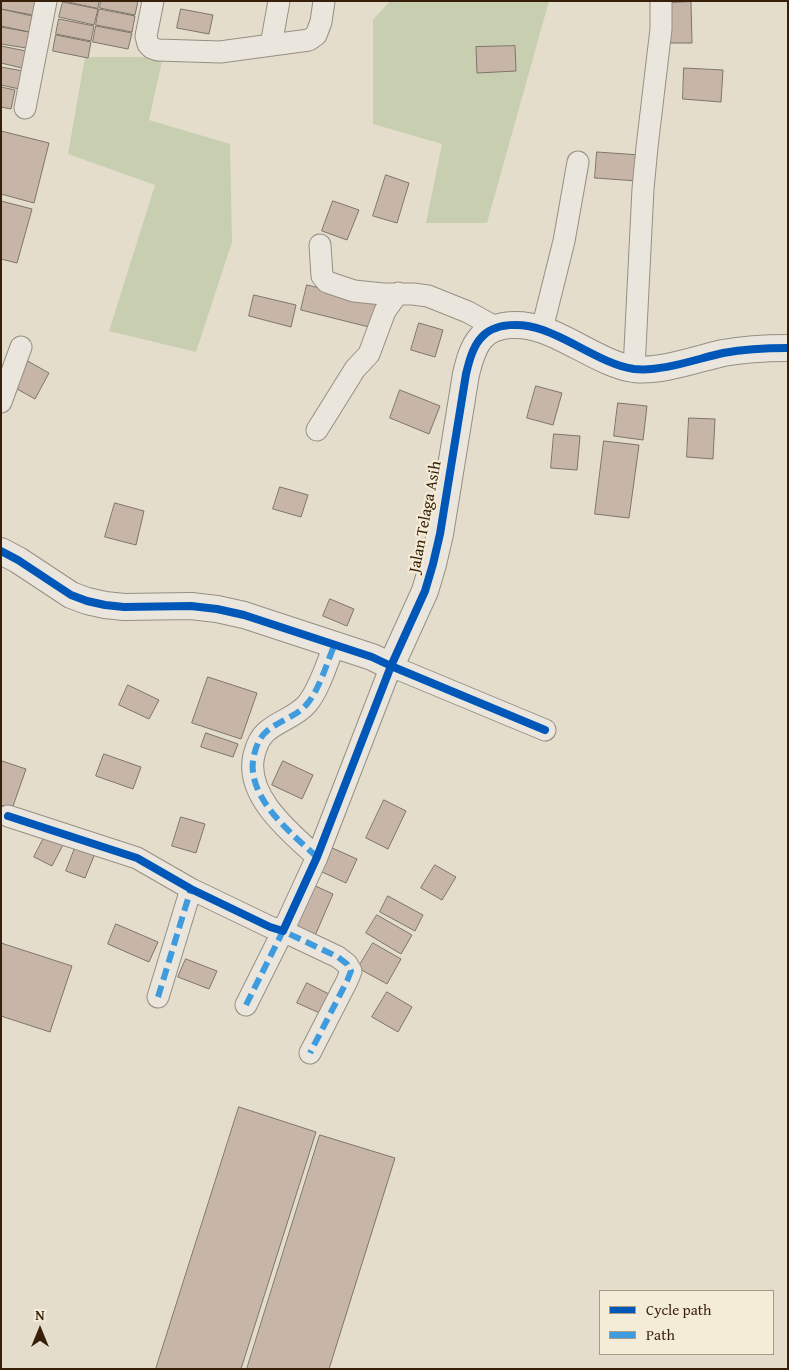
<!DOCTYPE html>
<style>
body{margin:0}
#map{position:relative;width:789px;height:1370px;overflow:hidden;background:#e4ddcc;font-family:"Gentium Book Plus",serif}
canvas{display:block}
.frame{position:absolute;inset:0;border:2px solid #381f09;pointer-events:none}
.legend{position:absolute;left:599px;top:1290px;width:175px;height:65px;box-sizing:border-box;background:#f4ecd7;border:1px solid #a99a85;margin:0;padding:6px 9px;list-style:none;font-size:15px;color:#381f09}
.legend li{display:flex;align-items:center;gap:10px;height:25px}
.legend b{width:25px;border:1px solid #a99a85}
.north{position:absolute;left:15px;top:1305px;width:50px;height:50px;-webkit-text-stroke:4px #f4ecd7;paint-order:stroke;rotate:0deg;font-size:14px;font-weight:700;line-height:20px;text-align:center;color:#381f09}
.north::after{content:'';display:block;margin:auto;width:18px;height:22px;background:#381f09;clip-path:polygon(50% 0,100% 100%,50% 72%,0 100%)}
</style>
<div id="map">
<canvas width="789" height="1370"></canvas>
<div class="frame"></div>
<ul class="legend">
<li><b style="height:6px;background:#0057b8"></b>Cycle path</li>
<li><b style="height:6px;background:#3e9bdd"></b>Path</li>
</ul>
<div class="north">N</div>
</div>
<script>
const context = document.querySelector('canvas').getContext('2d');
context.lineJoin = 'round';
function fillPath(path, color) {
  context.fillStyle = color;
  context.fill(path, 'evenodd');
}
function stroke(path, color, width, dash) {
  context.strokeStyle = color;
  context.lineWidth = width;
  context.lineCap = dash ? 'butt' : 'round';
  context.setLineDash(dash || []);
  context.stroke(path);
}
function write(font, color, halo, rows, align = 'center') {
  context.font = font + ' "Gentium Book Plus",serif';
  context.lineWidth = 4.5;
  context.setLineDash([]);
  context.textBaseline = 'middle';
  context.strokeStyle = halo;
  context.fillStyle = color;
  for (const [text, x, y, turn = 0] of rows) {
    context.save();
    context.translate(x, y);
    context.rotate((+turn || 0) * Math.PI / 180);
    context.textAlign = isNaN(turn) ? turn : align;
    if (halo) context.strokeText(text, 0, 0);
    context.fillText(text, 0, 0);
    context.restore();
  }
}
const green = new Path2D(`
 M 390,1 L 549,1 L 487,223 L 426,223 L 442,144 L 373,124 L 373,20 Z
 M 85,57 L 163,57 L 149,120 L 230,144 L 232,242 L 196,352 L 109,331 L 155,185 L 68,154 Z`);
const building = new Path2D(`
 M 1,1 L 35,1 L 33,15 L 1,9 Z
 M 64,1 L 99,1 L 98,8 Z
 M 101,1 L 138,1 L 135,15 L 100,8 Z
 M 63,2 L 98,9 L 94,25 L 59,17 Z
 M 691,2 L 692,43 L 670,43 L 669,3 Z
 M 1,9 L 32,16 L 29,32 L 1,26 Z
 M 99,9 L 135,16 L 132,32 L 96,25 Z
 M 181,9 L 213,15 L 209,34 L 177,28 Z
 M 59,19 L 94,26 L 91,41 L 56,34 Z
 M 96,26 L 132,33 L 128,49 L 93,42 Z
 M 1,27 L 29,32 L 26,48 L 1,44 Z
 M 56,35 L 91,42 L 88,58 L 53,51 Z
 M 1,46 L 26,51 L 22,68 L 1,63 Z
 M 515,46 L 516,71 L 477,73 L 476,47 Z
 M 1,67 L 23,71 L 19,89 L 1,85 Z
 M 684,68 L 723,70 L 721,102 L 683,99 Z
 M 1,87 L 15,90 L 11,109 L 1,107 Z
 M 1,131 L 49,143 L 34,203 L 1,194 Z
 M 597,152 L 640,155 L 638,181 L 595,178 Z
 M 386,175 L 409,183 L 397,223 L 373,216 Z
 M 1,201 L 32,209 L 17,263 L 1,259 Z
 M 333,201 L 359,210 L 347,240 L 322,231 Z
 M 307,285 L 379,302 L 373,328 L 301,310 Z
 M 254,295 L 296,305 L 291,327 L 249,316 Z
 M 419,323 L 443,330 L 435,357 L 411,350 Z
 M 24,359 L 49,373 L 35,399 L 10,385 Z
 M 536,386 L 562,393 L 553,425 L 527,418 Z
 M 400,390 L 440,406 L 429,434 L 390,418 Z
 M 618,403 L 647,406 L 643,440 L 614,436 Z
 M 689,418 L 715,419 L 713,459 L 687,457 Z
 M 554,434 L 580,436 L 577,470 L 551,468 Z
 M 604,441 L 639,445 L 629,518 L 595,514 Z
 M 280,487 L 308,495 L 301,517 L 273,509 Z
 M 115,503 L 144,511 L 136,545 L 105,537 Z
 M 330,599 L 354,609 L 347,626 L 323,616 Z
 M 208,677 L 257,693 L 241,739 L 192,723 Z
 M 128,685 L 159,700 L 149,719 L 119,705 Z
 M 206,733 L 238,744 L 233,757 L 201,747 Z
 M 104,754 L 141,767 L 133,789 L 96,776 Z
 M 2,761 L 26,769 L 12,809 L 1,805 L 1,764 Z
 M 283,761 L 313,775 L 302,799 L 272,785 Z
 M 384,800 L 406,811 L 388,849 L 366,838 Z
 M 181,817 L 205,824 L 196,853 L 172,846 Z
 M 47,832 L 65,841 L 52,866 L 34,857 Z
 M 77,843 L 96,851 L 85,878 L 66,871 Z
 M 330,847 L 357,859 L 346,883 L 320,871 Z
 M 435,865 L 456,877 L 442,900 L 421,888 Z
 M 311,884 L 333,894 L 314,938 L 291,928 Z
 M 388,896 L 423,915 L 415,931 L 380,912 Z
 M 377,915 L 412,935 L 401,954 L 366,933 Z
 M 116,924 L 158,942 L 149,962 L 108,944 Z
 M 1,943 L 72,966 L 50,1032 L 1,1016 Z
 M 373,943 L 401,959 L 387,984 L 358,968 Z
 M 186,959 L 217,971 L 209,989 L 178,977 Z
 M 307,983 L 331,995 L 322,1014 L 297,1003 Z
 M 387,992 L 412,1007 L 398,1032 L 372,1017 Z
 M 239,1107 L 316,1132 L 241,1369 L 156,1369 Z
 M 320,1135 L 395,1158 L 329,1369 L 247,1369 Z`);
const minor = new Path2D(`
 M 153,1 L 146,36 L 148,44 L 152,48 L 158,50 L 220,52 L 309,40 L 316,35 L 321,22 L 324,1
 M 271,45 L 279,1
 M 25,108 L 46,1
 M 320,245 L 322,276 L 327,282 L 354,291 L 383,294 L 413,294 L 428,296 L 468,312 L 495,327
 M 542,329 L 564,241 L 578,162
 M 634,369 L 643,189 L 647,147 L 661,29 L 661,1
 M 1,402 L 21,347
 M 317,430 L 355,369 L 369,354 L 385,311 L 398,293
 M 8,816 L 137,858 L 191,889 L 270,927 L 283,931 L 317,857 L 391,666 L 545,730
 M 317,857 C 291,833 244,796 254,755 C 256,747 259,738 266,732 C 278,721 296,717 307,704 C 319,690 327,663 334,646
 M 158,997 L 191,889
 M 246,1005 L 283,931 L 338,957 L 347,964 L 351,971 L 347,981 L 310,1053`);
const tertiary = new Path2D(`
 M 1,551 L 18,560 L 71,595 L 87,601 L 105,605 L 124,607 L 191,606 L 217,609 L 244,615 L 372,657 L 391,666 L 425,591 L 433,564 L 440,534 L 466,374 C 469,362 472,349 480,339 C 494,321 524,323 543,330 C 572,340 605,365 634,369 C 662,372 696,359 723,353 C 745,349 766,348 788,348`);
const quiet = new Path2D(`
 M 317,857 C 291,833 244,796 254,755 C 256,747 259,738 266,732 C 278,721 296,717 307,704 C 319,690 327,663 334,646
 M 158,997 L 191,889
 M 246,1005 L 283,931 L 338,957 L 347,964 L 351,971 L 347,981 L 310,1053`);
const cycleway = new Path2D(`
 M 1,551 L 18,560 L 71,595 L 87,601 L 105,605 L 124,607 L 191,606 L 217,609 L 244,615 L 372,657 L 391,666 L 425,591 L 433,564 L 440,534 L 466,374 C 469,362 472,349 480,339 C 494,321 524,323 543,330 C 572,340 605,365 634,369 C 662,372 696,359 723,353 C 745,349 766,348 788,348
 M 8,816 L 137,858 L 191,889 L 270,927 L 283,931 L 317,857 L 391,666 L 545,730`);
const streetNames = [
 ["Jalan Telaga Asih",426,517,-79]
];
fillPath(green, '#c8cfb0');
fillPath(building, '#c7b6a8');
stroke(building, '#7d7569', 1);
stroke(minor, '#968f82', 23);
stroke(tertiary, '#968f82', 28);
stroke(minor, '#eae6dd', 21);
stroke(tertiary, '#eae6dd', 26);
stroke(quiet, '#3e9bdd', 6, [12, 6]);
stroke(cycleway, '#0057b8', 8);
write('16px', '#381f09', '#f4ecd7', streetNames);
</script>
